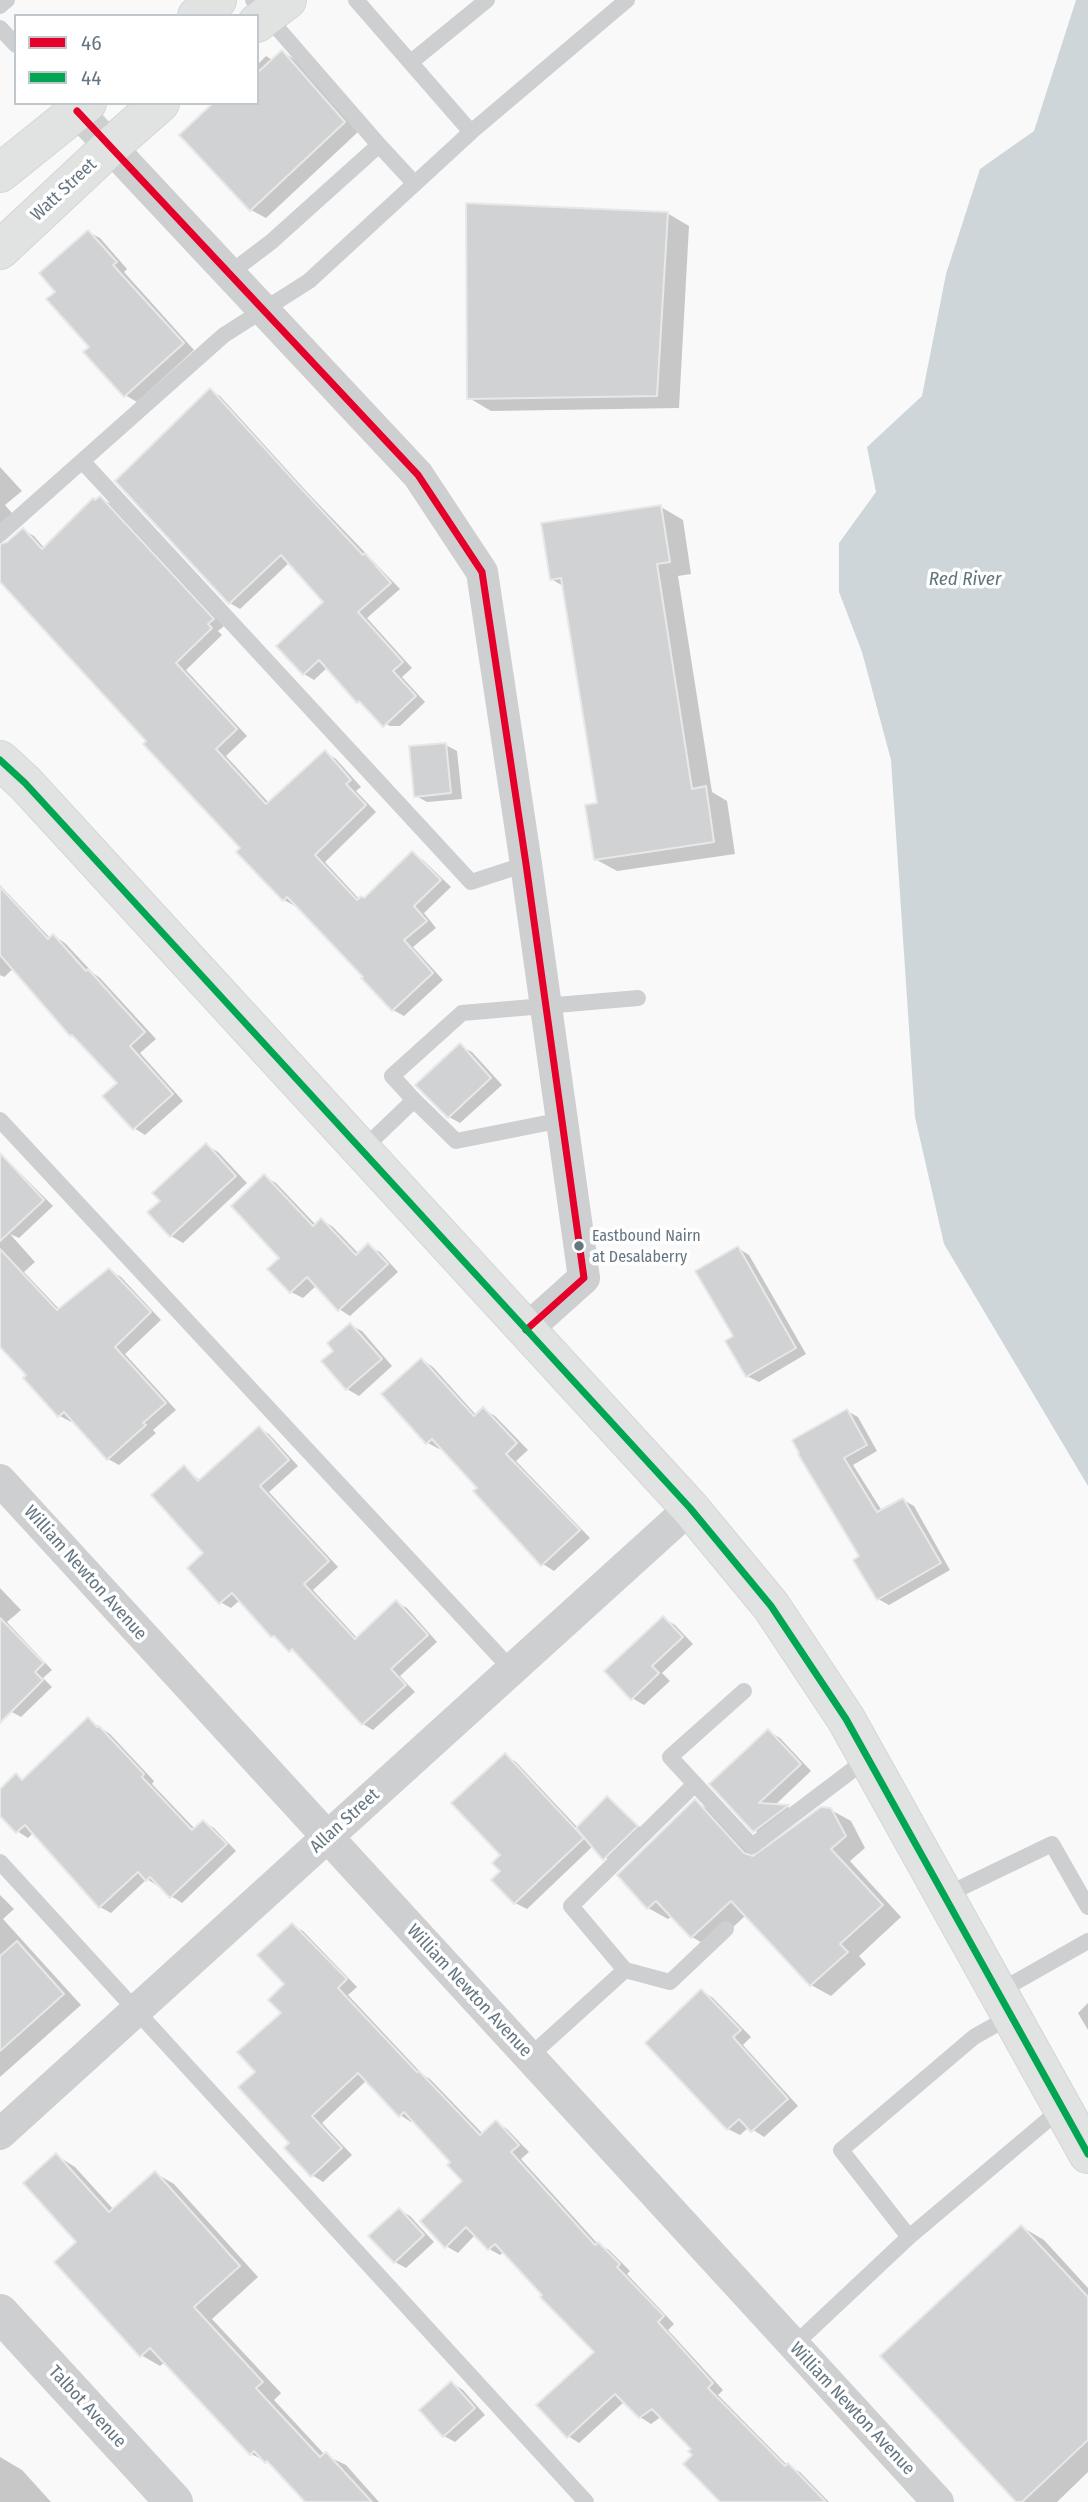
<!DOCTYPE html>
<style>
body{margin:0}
#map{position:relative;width:1088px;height:2502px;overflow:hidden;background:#f9f9f9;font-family:"Fira Sans Condensed",sans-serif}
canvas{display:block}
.legend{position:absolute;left:14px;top:14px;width:245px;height:91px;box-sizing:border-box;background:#fff;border:2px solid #c1c8cd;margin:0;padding:9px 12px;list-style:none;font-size:21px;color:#657683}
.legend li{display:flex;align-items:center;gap:14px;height:35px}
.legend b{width:35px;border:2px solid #c1c8cd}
</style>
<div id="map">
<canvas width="1088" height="2502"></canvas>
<ul class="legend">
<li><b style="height:9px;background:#e4002b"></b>46</li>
<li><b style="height:9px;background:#00a651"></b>44</li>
</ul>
</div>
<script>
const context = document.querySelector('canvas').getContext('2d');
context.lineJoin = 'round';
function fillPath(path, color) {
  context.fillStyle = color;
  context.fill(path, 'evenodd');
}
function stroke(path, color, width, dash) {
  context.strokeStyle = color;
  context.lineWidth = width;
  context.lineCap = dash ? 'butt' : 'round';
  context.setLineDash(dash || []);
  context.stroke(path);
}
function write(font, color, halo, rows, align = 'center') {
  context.font = font + ' "Fira Sans Condensed",sans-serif';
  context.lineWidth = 7;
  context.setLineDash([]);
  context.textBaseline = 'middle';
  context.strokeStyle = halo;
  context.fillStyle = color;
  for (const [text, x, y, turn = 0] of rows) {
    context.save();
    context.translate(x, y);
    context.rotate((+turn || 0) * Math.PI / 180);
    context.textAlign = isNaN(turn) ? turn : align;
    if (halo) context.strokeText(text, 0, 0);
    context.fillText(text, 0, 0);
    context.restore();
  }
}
const water = new Path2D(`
 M 1076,0 L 1088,0 L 1088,1486 L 944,1244 L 915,1117 L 891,760 L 862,652 L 839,592 L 839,543 L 876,492 L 867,447 L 922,396 L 946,274 L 980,169 L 1034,131 Z`);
const shadow = new Path2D(`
 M 283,52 L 297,61 L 359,131 L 266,218 L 251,210 L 257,65 L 266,56 L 274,61 Z
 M 667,213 L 689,226 L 679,408 L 491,411 L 469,398 Z
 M 88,232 L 100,238 L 127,269 L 124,272 L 194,350 L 137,402 L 125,395 L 58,292 Z
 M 210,390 L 220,396 L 307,492 L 400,589 L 367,618 L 412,668 L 402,677 L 425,702 L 400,726 L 390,726 L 379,720 L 358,701 L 328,667 L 314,680 L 304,674 L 279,647 L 326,602 L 290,562 L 240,609 L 230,603 Z
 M 0,467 L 22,491 L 5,505 L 18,520 L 1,537 L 3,546 L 23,530 L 34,536 L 45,549 L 100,498 L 111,504 L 224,626 L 218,631 L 222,635 L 186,670 L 247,736 L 226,756 L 269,803 L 325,752 L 336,759 L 361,787 L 356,791 L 376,812 L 325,862 L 360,900 L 365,900 L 412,853 L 423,860 L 451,887 L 424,913 L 436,928 L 413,947 L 443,980 L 404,1016 L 393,1010 L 366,977 L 297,904 L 295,906 L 284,900 L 239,852 L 243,848 L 0,579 Z
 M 661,507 L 683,520 L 691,574 L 678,576 L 712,792 L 727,801 L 735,854 L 617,871 L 595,859 L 599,805 L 565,587 L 551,579 Z
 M 446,745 L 457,751 L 462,799 L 427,802 L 416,796 Z
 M 0,885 L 51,939 L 54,936 L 65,943 L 93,973 L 100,978 L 156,1039 L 140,1053 L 183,1101 L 145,1135 L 134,1128 L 119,1083 L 78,1039 L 71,1035 L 14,968 L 4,977 L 0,975 Z
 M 460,1046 L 472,1052 L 502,1085 L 460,1123 L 449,1117 Z
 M 206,1145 L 218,1152 L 247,1183 L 183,1243 L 171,1236 L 150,1212 L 162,1201 Z
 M 0,1153 L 53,1206 L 19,1238 L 10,1234 L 35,1262 L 24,1272 L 60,1310 L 109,1270 L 121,1277 L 161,1320 L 125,1354 L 176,1410 L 153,1430 L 156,1433 L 119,1465 L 108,1459 L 73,1420 L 71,1422 L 60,1416 L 29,1375 L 0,1344 Z
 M 265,1177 L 276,1183 L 316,1225 L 322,1220 L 333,1227 L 359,1254 L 368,1246 L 380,1252 L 398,1272 L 350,1316 L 339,1309 L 317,1285 L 303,1298 L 291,1292 L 281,1258 Z
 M 738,1248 L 749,1255 L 806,1354 L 759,1382 L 747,1376 L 736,1337 Z
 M 350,1325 L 362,1331 L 392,1366 L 359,1396 L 347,1389 L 323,1362 L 335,1351 Z
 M 422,1360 L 433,1367 L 477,1416 L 483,1409 L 495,1416 L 528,1450 L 516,1461 L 590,1538 L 554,1571 L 543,1564 L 480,1488 L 441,1447 L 439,1449 L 428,1443 Z
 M 847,1411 L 858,1417 L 877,1451 L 853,1465 L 882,1511 L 903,1500 L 914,1506 L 950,1570 L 889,1605 L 878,1599 L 862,1557 L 794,1440 Z
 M 259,1428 L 269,1434 L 298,1466 L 269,1492 L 338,1567 L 313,1590 L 358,1639 L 397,1603 L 407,1608 L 437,1642 L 400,1676 L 415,1692 L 373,1730 L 363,1724 L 300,1657 L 272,1635 L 240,1600 L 231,1608 L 220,1602 L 184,1468 L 200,1480 Z
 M 0,1588 L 21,1610 L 7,1622 L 52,1670 L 43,1678 L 52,1687 L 21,1717 L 12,1712 L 0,1723 Z
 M 663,1618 L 675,1625 L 693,1644 L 662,1673 L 670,1681 L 644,1705 L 632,1698 Z
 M 88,1719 L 110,1734 L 154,1781 L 152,1784 L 195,1829 L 203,1822 L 214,1828 L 236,1851 L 182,1903 L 171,1896 L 159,1885 L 158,1886 L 147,1879 L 111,1913 L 100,1907 L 34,1832 L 28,1838 L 17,1831 L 0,1813 L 0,1792 L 16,1776 L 24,1780 Z
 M 768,1731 L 780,1738 L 811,1771 L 774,1806 L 788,1807 L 798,1813 L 766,1837 L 754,1830 Z
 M 505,1755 L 516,1762 L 578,1828 L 612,1801 L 642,1829 L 610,1861 L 593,1846 L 527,1909 L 515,1903 L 502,1871 Z
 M 695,1801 L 714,1813 L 755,1857 L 831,1810 L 851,1821 L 865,1848 L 850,1861 L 901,1917 L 859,1956 L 866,1964 L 831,1996 L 811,1985 L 746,1915 L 711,1948 L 692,1937 L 672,1916 L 668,1919 L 648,1908 Z
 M 0,1895 L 14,1909 L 3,1919 L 81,2005 L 0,2077 Z
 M 292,1925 L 303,1931 L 357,1987 L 348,1995 L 423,2075 L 430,2079 L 483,2134 L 496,2122 L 507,2129 L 529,2152 L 521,2159 L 597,2243 L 609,2250 L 630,2271 L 627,2274 L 674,2324 L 668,2330 L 723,2390 L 718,2395 L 788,2466 L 800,2472 L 829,2502 L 722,2502 L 694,2455 L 693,2449 L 662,2416 L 651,2424 L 640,2417 L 625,2401 L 579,2443 L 568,2436 L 596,2352 L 504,2252 L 500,2255 L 489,2249 L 476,2234 L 458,2253 L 446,2246 L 465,2181 L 453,2162 L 414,2120 L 411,2122 L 400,2115 L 367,2080 L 322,2123 L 352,2155 L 323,2182 L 312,2175 L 292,2143 L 257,2072 L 284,2014 Z
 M 702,1991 L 713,1998 L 751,2037 L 743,2045 L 798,2106 L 764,2137 L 749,2127 L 740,2135 L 728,2129 Z
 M 1088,2003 L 1088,2030 L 1078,2013 Z
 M 56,2155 L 75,2167 L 114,2210 L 155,2173 L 174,2184 L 258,2277 L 212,2319 L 281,2393 L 274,2400 L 325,2455 L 346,2465 L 379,2502 L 307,2502 L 271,2464 L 251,2454 L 165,2362 L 160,2366 L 141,2355 L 79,2242 Z
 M 399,2210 L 410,2216 L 434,2242 L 406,2268 L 395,2262 Z
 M 1022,2227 L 1044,2240 L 1088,2288 L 1088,2472 L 1057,2502 L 1019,2502 Z
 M 452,2383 L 463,2390 L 485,2415 L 455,2442 L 444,2436 Z
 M 0,2457 L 22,2470 L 51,2502 L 0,2502 Z`);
const building = new Path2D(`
 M 282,50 L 345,122 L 250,211 L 179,135 L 213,103 L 257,103 L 257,73 Z
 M 466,203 L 668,212 L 657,396 L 467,399 Z
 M 88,230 L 117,262 L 113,265 L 184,343 L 124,397 L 83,352 L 89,347 L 46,299 L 55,292 L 39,273 Z
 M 210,388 L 297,484 L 363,555 L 365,553 L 391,583 L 358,612 L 403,662 L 393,671 L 416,696 L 383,727 L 359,701 L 357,703 L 319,660 L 303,675 L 276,646 L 323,602 L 281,555 L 229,604 L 115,481 Z
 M 100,496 L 214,619 L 208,624 L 212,628 L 176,663 L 237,729 L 216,749 L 266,804 L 325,750 L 351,780 L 346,784 L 366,805 L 315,855 L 357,900 L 361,896 L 364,898 L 412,851 L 441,880 L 414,906 L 427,921 L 404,940 L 433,973 L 392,1011 L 361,978 L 363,977 L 294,904 L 287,897 L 283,901 L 236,852 L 240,848 L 143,744 L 146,741 L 0,582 L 0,544 L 7,542 L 23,528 L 42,549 L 93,498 L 95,500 Z
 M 661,505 L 670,562 L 657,564 L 692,789 L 706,786 L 714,842 L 594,860 L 585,805 L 597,803 L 561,578 L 550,580 L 541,523 Z
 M 446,743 L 451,793 L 414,797 L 409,746 Z
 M 0,887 L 48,939 L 53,934 L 86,971 L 88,969 L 145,1032 L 130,1046 L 173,1094 L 133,1130 L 102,1096 L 117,1083 L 72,1035 L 70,1036 L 0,955 Z
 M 460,1043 L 491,1078 L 448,1118 L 415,1085 Z
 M 206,1143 L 236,1176 L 170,1237 L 147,1212 L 160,1201 L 152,1193 Z
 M 0,1153 L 44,1200 L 0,1241 Z
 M 264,1174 L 313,1226 L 321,1218 L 356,1255 L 368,1243 L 388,1264 L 338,1311 L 307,1277 L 290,1293 L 267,1269 L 279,1258 L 231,1206 Z
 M 738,1246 L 796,1348 L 746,1377 L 725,1341 L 733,1336 L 695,1271 Z
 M 0,1249 L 57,1310 L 109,1268 L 151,1312 L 115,1347 L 166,1403 L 143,1423 L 146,1425 L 107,1460 L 64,1412 L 58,1417 L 23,1378 L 26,1375 L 0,1347 Z
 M 350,1323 L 382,1359 L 346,1390 L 321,1361 L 333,1351 L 327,1343 Z
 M 421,1358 L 474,1416 L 483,1407 L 517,1443 L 506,1454 L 580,1530 L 541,1566 L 473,1491 L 477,1488 L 432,1439 L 426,1444 L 381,1394 Z
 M 847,1409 L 867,1445 L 844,1458 L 877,1512 L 903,1498 L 941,1563 L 877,1600 L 853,1560 L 859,1556 L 798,1454 L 799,1453 L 792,1440 Z
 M 259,1426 L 289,1460 L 260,1486 L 329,1561 L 304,1584 L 355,1639 L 396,1600 L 428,1635 L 391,1669 L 406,1685 L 362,1725 L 292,1649 L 289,1652 L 274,1636 L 271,1637 L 232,1593 L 219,1604 L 187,1568 L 203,1553 L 151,1495 L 184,1465 L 198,1481 Z
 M 663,1616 L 683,1637 L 652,1666 L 659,1673 L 631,1700 L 604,1671 Z
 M 0,1618 L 44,1663 L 35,1672 L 43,1680 L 0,1723 Z
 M 88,1717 L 97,1727 L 99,1726 L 144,1774 L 142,1777 L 192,1830 L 203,1820 L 227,1844 L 170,1898 L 150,1877 L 146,1881 L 138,1872 L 99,1908 L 25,1825 L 16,1833 L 0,1816 L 0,1789 L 16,1773 L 22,1780 Z
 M 768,1729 L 801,1764 L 759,1803 L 789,1805 L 753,1832 L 709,1784 Z
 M 505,1753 L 584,1838 L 514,1904 L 491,1880 L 500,1871 L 492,1863 L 500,1855 L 451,1803 Z
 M 607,1796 L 638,1826 L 603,1860 L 576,1828 Z
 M 695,1799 L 744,1853 L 753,1856 L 821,1807 L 831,1808 L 846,1836 L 831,1849 L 883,1905 L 840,1944 L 848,1952 L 810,1986 L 731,1901 L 691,1938 L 656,1901 L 647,1909 L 617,1875 Z
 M 292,1923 L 347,1979 L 338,1988 L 417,2072 L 419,2071 L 480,2135 L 496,2120 L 519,2145 L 511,2152 L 595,2245 L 598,2242 L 620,2264 L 617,2267 L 664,2316 L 658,2322 L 713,2383 L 708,2388 L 785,2466 L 788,2463 L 826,2502 L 720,2502 L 683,2464 L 692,2455 L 688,2451 L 691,2449 L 652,2409 L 639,2418 L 615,2394 L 567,2438 L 536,2405 L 594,2352 L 540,2297 L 542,2295 L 495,2244 L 488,2250 L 466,2227 L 445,2248 L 420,2221 L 462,2181 L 447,2165 L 450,2162 L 404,2112 L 399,2117 L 358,2073 L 312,2116 L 342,2148 L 311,2177 L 284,2148 L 289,2143 L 238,2087 L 255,2072 L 237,2052 L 281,2013 L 268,2000 L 284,1984 L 257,1955 Z
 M 17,1941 L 64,1994 L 0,2051 L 0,1956 Z
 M 701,1989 L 741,2030 L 733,2037 L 788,2099 L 751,2132 L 739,2119 L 727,2130 L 645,2043 Z
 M 56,2153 L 109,2212 L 155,2171 L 240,2266 L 194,2307 L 263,2382 L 256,2388 L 320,2457 L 326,2452 L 372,2502 L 305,2502 L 267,2461 L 265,2463 L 254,2451 L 250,2455 L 150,2348 L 140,2357 L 54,2262 L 76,2242 L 23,2183 Z
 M 399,2208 L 424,2235 L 394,2263 L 368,2236 Z
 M 1021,2225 L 1088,2297 L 1088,2440 L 1022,2502 L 1016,2502 L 880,2356 Z
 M 451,2381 L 475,2408 L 443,2437 L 419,2410 Z`);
const service = new Path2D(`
 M 0,6 L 7,0
 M 0,28 L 16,45
 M 411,62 L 487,0
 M 471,132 L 627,0
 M 379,145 L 415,184
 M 230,273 L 271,242 L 379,145 L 253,0
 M 83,462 L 471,882 L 526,864
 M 0,534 L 224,335 L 309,281 L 471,132 L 356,0
 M 414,1100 L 456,1141 L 562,1120
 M 0,1120 L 512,1670
 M 362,1150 L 414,1100 L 392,1076 L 462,1013 L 638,998
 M 695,1784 L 670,1757 L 744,1691
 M 0,1862 L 586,2502
 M 944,1896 L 1052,1844 L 1088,1907
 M 625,1970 L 670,1982 L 726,1929
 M 998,1992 L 1088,1941
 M 529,2057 L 625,1970 L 571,1906 L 695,1784 L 752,1846 L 867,1759
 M 909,2237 L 841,2150 L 974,2037 L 1011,2016
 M 794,2345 L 909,2237 L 1062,2108`);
const minor = new Path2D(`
 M 77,111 L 418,475 L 482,572 L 526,864 L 584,1278 L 526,1330
 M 0,1480 L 938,2502
 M 0,2134 L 690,1508`);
const tertiary = new Path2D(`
 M 0,2313 L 174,2502`);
const secondary = new Path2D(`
 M 197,16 L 217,0
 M 257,23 L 287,0
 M 0,173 L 87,103
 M 0,250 L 110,147 L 160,103
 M 0,760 L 25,783 L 690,1508 L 771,1606 L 846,1719 L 1088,2154`);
const bus1 = new Path2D(`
 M 77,111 L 418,475 L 482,572 L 526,864 L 584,1278 L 526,1330`);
const bus2 = new Path2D(`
 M 0,760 L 25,783 L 690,1508 L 771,1606 L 846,1719 L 1088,2154`);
const markers = [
 [579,1246,6,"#657683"]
];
const busNames = [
 ["Eastbound Nairn",592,1237],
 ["at Desalaberry",592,1258]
];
const streetNames = [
 ["Watt Street",64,190,-43],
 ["William Newton Avenue",85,1573,48],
 ["Allan Street",345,1821,-42],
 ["William Newton Avenue",469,1991,47],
 ["Talbot Avenue",87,2407,47],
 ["William Newton Avenue",852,2409,47]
];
const waterNames = [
 ["Red River",965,580]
];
fillPath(water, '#ced6d9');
fillPath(shadow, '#0003');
fillPath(building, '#d0d2d3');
stroke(building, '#e8e8e8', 2);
stroke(secondary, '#d5d6d7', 40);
stroke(service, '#cecfd0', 16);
stroke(minor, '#cecfd0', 32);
stroke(tertiary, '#cecfd0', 38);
stroke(secondary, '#e1e2e2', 38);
stroke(bus1, '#e4002b', 7);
stroke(bus2, '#00a651', 7);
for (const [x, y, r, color] of markers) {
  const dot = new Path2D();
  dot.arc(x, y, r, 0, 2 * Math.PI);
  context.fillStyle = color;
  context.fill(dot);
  stroke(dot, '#fff', 2.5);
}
write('16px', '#657683', '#fff', busNames, 'left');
write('18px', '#657683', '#fff', streetNames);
write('italic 19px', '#60757c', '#fff', waterNames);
</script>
